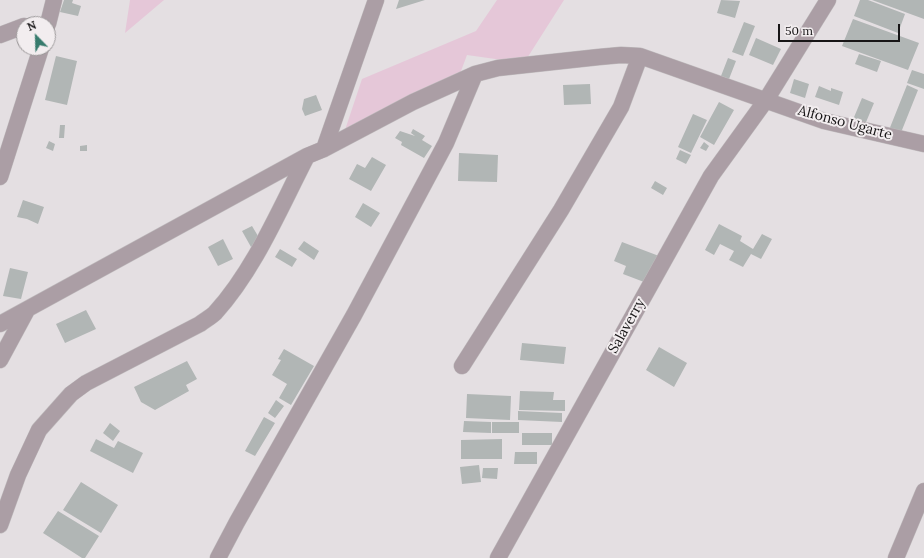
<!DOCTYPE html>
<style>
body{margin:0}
#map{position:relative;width:924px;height:558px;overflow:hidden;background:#e4dfe2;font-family:Lora,serif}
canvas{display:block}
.north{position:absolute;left:16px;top:16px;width:40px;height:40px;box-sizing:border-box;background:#f2edef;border:1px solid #9a9798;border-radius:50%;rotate:337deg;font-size:11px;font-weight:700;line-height:16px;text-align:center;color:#171516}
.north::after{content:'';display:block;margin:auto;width:14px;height:18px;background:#377b6d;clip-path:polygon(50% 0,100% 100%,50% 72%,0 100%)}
.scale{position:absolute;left:778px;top:24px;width:122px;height:18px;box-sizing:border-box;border:2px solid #171516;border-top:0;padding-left:5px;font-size:12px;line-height:14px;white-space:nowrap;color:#171516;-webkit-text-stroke:3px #f2edef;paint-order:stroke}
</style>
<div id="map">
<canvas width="924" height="558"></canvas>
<div class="north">N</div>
<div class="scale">50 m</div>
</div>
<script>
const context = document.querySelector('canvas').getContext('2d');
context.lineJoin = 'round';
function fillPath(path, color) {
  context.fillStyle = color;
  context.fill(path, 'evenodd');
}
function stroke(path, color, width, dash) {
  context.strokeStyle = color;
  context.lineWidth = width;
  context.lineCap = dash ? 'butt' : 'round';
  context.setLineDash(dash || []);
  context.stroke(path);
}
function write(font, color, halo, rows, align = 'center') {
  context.font = font + ' Lora,serif';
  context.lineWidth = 4;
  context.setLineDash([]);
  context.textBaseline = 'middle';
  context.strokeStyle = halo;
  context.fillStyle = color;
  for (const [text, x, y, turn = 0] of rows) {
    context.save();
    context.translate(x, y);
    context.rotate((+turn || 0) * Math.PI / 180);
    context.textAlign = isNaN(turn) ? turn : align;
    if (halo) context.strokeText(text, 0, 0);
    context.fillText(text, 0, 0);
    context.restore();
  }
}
const green = new Path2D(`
 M 130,0 L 164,0 L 125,33 Z
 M 497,0 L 564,0 L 524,63 L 467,55 L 455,87 L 341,142 L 362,79 L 476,31 Z`);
const building = new Path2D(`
 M 64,0 L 73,0 L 72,3 L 81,6 L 78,16 L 60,12 Z
 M 399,0 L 425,0 L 396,9 Z
 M 721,0 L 740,1 L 735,18 L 717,13 Z
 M 860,0 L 868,0 L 905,14 L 898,33 L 854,16 Z
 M 872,0 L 924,0 L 924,19 Z
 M 853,19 L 919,43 L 908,70 L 842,46 Z
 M 744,22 L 755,26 L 743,56 L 732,52 Z
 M 756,38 L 781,49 L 773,65 L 749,55 Z
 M 859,54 L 881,61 L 877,72 L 855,64 Z
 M 56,56 L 77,61 L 67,105 L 45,100 Z
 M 728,58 L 736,61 L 729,79 L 721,76 Z
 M 912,70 L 924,74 L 924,89 L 907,83 Z
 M 794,79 L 809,84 L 805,98 L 790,93 Z
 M 590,84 L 591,104 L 564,105 L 563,85 Z
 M 907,85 L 918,90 L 900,135 L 889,130 Z
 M 819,86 L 831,91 L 831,88 L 843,92 L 839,105 L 815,97 Z
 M 316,95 L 322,110 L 305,116 L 302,109 L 304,99 Z
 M 862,98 L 874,103 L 864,127 L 852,122 Z
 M 719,102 L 734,110 L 714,145 L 700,137 Z
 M 693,114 L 707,120 L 691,153 L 678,147 Z
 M 60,125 L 65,125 L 64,138 L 59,138 Z
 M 413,129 L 425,136 L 422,140 L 432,146 L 424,158 L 401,145 L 402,142 L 395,138 L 400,131 L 415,136 L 411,133 Z
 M 49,141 L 55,144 L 53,151 L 46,148 Z
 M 704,142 L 709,146 L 706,151 L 700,148 Z
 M 87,145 L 87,151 L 80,151 L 80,146 Z
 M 680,150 L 691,155 L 686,164 L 676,159 Z
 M 459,153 L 498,155 L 497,182 L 458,181 Z
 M 372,157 L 386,165 L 371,191 L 349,179 L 357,164 L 365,168 Z
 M 655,181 L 667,188 L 663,195 L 651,188 Z
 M 23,200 L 44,207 L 38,224 L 27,219 L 17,217 Z
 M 363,203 L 380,213 L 371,227 L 355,217 Z
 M 719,224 L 742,236 L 740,241 L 753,249 L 762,234 L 772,239 L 761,259 L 751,254 L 743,267 L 729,260 L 734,251 L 720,244 L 714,255 L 705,250 Z
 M 252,226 L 261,241 L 251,247 L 242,231 Z
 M 223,239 L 233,259 L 218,266 L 208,247 Z
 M 304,241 L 319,251 L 314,260 L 298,249 Z
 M 622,242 L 659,256 L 651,275 L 647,274 L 644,282 L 623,274 L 626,266 L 614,261 Z
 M 280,249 L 297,259 L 292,267 L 275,257 Z
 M 10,268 L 28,272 L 21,299 L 3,296 Z
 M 86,310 L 96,329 L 65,343 L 56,324 Z
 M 522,343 L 566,347 L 564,364 L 520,360 Z
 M 659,347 L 687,363 L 674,387 L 646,370 Z
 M 284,349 L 314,366 L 291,405 L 279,398 L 287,384 L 272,375 L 281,360 L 278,359 Z
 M 187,361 L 197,379 L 186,385 L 189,391 L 155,410 L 141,402 L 134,387 Z
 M 520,391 L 554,392 L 553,400 L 565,400 L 565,411 L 519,410 Z
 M 467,394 L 511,396 L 510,420 L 466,418 Z
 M 276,400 L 284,406 L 275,418 L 268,413 Z
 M 518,411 L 562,413 L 562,422 L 518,420 Z
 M 264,417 L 275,423 L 255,456 L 245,451 Z
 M 464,421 L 491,422 L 491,433 L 463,432 Z
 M 492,422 L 519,422 L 519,433 L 492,433 Z
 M 110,423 L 120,431 L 113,441 L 103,433 Z
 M 522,433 L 552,433 L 552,445 L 522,445 Z
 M 96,439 L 114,448 L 118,441 L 143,453 L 133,473 L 90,451 Z
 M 502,439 L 502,459 L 461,459 L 461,440 Z
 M 515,452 L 537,452 L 537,464 L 514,464 Z
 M 479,465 L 481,482 L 462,484 L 460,467 Z
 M 483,468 L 498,468 L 497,479 L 482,478 Z
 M 81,482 L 118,505 L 101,533 L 63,510 Z
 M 58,511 L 99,536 L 85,558 L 82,558 L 43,533 Z`);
const minor = new Path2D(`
 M 48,24 L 54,0
 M 0,35 L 24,26
 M 324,149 L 376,0
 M 0,177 L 41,48
 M 0,324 L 307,156 L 324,149 L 413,102 L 475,74 L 498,68 L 599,57 L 621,55 L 640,56 L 824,121 L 924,144
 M 0,360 L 27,310
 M 462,366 L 561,210 L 621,107 L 640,56
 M 0,525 L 18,475 L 39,430 L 71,394 L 86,383 L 200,324 C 205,320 211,317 215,313 C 255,269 280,208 307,156
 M 218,558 L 237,522 L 354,315 L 446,143 L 475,74
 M 498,558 L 711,176 L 766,100 L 828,0
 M 896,558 L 924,491`);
const streetNames = [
 ["Alfonso Ugarte",845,123,15],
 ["Salaverry",627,326,-61]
];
fillPath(green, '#e5c7d8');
fillPath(building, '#b1b6b5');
stroke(minor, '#bfbbbd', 17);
stroke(minor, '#ab9ea5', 16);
write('14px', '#171516', '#f2edef', streetNames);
</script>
